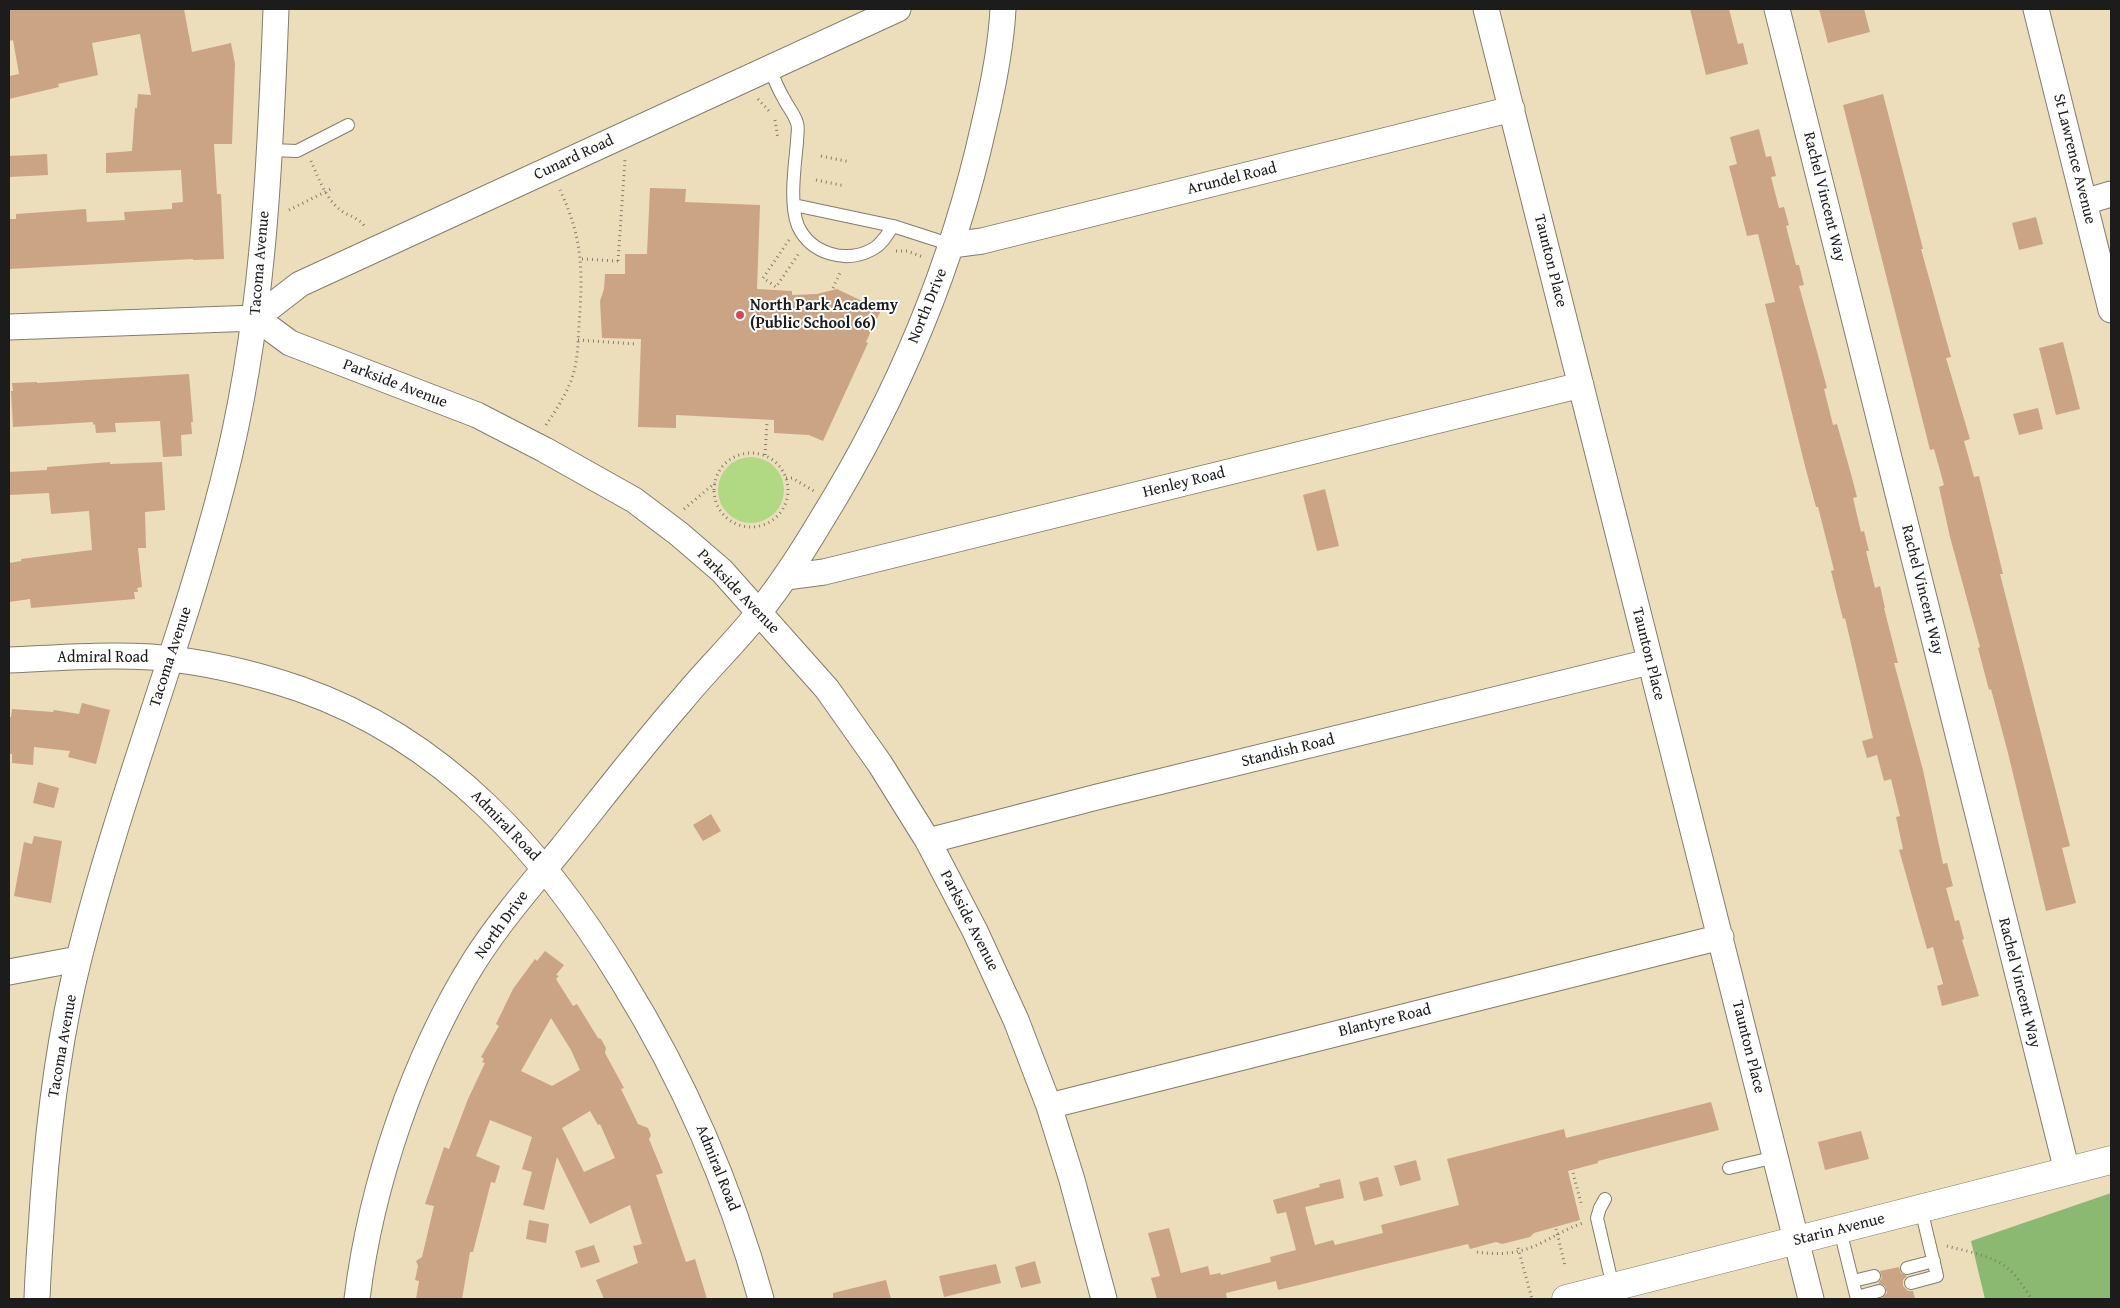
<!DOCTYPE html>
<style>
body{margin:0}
#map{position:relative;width:2120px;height:1308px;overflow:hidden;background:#ecdebb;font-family:"Gentium Book Plus",serif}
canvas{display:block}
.frame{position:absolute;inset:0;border:10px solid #1c1c1c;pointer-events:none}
</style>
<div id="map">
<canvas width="2120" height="1308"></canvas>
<div class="frame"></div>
</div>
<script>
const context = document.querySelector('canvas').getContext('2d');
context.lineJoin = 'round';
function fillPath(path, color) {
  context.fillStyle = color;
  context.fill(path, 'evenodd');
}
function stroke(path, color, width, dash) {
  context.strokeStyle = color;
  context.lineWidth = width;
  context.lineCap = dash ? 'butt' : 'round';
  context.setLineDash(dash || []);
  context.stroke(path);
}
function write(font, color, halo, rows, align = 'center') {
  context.font = font + ' "Gentium Book Plus",serif';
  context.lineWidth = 4;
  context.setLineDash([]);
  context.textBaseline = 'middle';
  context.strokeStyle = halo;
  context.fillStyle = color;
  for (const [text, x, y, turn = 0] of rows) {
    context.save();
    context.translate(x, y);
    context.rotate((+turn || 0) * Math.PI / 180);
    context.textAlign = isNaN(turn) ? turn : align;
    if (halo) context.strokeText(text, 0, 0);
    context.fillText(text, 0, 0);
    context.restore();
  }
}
const green = new Path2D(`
 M718 490a33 33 0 1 1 66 0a33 33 0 1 1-66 0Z`);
const forest = new Path2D(`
 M 2111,1193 L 2111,1299 L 1985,1299 L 1971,1241 Z`);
const building = new Path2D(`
 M 9,9 L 184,9 L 192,52 L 231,43 L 235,64 L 232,144 L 214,144 L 217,194 L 221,194 L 224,259 L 193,260 L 193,259 L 9,269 L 9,219 L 16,219 L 16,214 L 86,209 L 87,222 L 125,220 L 124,212 L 172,209 L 172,203 L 183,202 L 181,170 L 106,173 L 106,153 L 132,151 L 135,108 L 137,108 L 138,94 L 151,95 L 140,34 L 92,43 L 98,75 L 67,82 L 58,84 L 59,87 L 9,99 L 9,76 L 19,74 L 13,40 L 9,41 Z
 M 1690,9 L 1729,9 L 1738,44 L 1743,43 L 1748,64 L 1706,75 Z
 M 1819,9 L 1864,9 L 1870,32 L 1828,43 Z
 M 1883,94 L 1923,249 L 1921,249 L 1951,357 L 1946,358 L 1970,439 L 1964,441 L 1974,477 L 1979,476 L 2003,574 L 2000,574 L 2070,846 L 2062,848 L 2076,903 L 2046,911 L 2008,753 L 1991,689 L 1989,690 L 1978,648 L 1980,647 L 1950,537 L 1939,487 L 1944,485 L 1934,449 L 1930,450 L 1925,430 L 1843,105 Z
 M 1759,129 L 1766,157 L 1771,156 L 1776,176 L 1771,177 L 1779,208 L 1784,207 L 1789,225 L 1786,226 L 1796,265 L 1799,265 L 1804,285 L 1799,286 L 1827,388 L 1824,389 L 1833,425 L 1837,424 L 1851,474 L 1857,497 L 1853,498 L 1861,532 L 1864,531 L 1869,551 L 1866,551 L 1875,588 L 1880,586 L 1885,608 L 1884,608 L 1898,663 L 1894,663 L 1923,770 L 1943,864 L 1947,863 L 1953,886 L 1946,888 L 1955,921 L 1959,920 L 1964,939 L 1962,940 L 1979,996 L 1942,1006 L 1937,986 L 1943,984 L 1933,947 L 1927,949 L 1899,850 L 1903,849 L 1896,817 L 1900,816 L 1891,779 L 1884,781 L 1877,755 L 1867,758 L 1862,741 L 1873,738 L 1845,618 L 1843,619 L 1831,571 L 1834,570 L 1818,507 L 1816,507 L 1805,466 L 1765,304 L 1775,302 L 1758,234 L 1747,236 L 1729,166 L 1737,164 L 1730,137 Z
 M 47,154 L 48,175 L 9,177 L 9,156 Z
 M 650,188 L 686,189 L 685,202 L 760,205 L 757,289 L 792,291 L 792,295 L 817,294 L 837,289 L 881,310 L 866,342 L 868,343 L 823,441 L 809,435 L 774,433 L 774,420 L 676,415 L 676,428 L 638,427 L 641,339 L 602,338 L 600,301 L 604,289 L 605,274 L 625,274 L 625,254 L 647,254 Z
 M 2036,217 L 2043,244 L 2019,250 L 2012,223 Z
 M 2063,342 L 2080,409 L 2056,415 L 2039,348 Z
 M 189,374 L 193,422 L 191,422 L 192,434 L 181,435 L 182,456 L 163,457 L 160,421 L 115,423 L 116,432 L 96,433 L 95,424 L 93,425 L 93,422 L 13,427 L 11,391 L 13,391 L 12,383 L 37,382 L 37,383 Z
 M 2038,408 L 2043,429 L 2019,435 L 2013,414 Z
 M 110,462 L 110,464 L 162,462 L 165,510 L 145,512 L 146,548 L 138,548 L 142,587 L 137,588 L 138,592 L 134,592 L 135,599 L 31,608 L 30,599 L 9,602 L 9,563 L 21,561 L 21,559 L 92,550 L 89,511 L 51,514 L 49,493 L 9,495 L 9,472 L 47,470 L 47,467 Z
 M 1325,489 L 1339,546 L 1317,551 L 1303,495 Z
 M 82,703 L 110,710 L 96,764 L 68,757 L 70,751 L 34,747 L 33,765 L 12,763 L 12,754 L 9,754 L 9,717 L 11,717 L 12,709 L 53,712 L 54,710 L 79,714 Z
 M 38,782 L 59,788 L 54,808 L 33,803 Z
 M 711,814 L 721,831 L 703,841 L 693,825 Z
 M 34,836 L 62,841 L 51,903 L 14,896 L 24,842 L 32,844 Z
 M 545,951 L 564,965 L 556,975 L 559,976 L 556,979 L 573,1006 L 577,1004 L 598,1038 L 601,1039 L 606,1048 L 605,1053 L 624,1088 L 621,1089 L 638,1124 L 648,1128 L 651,1135 L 649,1139 L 663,1173 L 656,1175 L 686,1262 L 695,1259 L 707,1299 L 604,1299 L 596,1280 L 638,1263 L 633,1246 L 642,1244 L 630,1205 L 590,1224 L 557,1157 L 544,1210 L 523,1205 L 532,1172 L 522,1169 L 532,1137 L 490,1120 L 476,1156 L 500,1166 L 495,1183 L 491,1182 L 473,1252 L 470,1252 L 462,1299 L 416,1299 L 419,1281 L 415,1280 L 418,1266 L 416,1261 L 422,1257 L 434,1206 L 425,1204 L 444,1147 L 449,1149 L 468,1099 L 485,1063 L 482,1062 L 484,1059 L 481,1057 L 499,1026 L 496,1024 L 513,989 L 535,959 L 537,961 ZM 551,1018 L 571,1050 L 580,1070 L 552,1086 L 521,1071 ZM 590,1111 L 598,1125 L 600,1124 L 615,1158 L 584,1172 L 562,1128 Z
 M 1711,1102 L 1719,1130 L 1598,1161 L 1598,1163 L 1568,1171 L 1580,1220 L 1534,1233 L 1530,1237 L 1502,1244 L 1496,1242 L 1470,1249 L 1468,1244 L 1278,1290 L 1276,1281 L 1226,1293 L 1227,1299 L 1157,1299 L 1151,1278 L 1160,1276 L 1148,1233 L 1169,1228 L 1181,1273 L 1208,1266 L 1210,1275 L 1220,1273 L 1221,1275 L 1271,1262 L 1270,1257 L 1296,1250 L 1286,1212 L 1277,1214 L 1273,1200 L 1320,1187 L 1319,1184 L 1340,1179 L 1344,1198 L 1305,1207 L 1315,1245 L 1333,1240 L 1335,1245 L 1383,1233 L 1381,1225 L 1459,1205 L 1447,1159 L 1564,1129 L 1566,1138 Z
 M 1861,1131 L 1869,1159 L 1825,1170 L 1818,1142 Z
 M 1416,1160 L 1421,1180 L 1400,1186 L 1394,1166 Z
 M 1378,1177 L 1383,1196 L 1364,1201 L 1359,1182 Z
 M 529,1220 L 549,1224 L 546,1243 L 526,1239 Z
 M 594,1245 L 600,1262 L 581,1268 L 575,1251 Z
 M 1035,1261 L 1041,1283 L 1021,1288 L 1015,1267 Z
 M 996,1264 L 1001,1283 L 944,1297 L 939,1276 Z
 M 1899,1267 L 1901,1273 L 1907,1276 L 1903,1280 L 1903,1286 L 1908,1291 L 1913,1291 L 1915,1299 L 1881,1299 L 1887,1293 L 1885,1286 L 1878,1283 L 1882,1278 L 1880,1271 Z
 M 886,1280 L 891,1299 L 833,1299 L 833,1293 Z`);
const path = new Path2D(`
 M 758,99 L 769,111
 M 775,120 L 778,139
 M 821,156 L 850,162
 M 311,161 C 318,177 325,197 339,209 C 347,216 359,217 365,227
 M 816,180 L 845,186
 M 289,210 L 333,188
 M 789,240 L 763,278 L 776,287 L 799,253
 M 896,251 L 907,251 L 923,257
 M 582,259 L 618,261
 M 618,261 L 625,160
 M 833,288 L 840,273
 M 578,340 L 636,344
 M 546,425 C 556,410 566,395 572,378 C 578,361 578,342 579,325 C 583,271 583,239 560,190
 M714 490a37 37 0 1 1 74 0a37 37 0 1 1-74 0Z
 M 765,455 L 767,422
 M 786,478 L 792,478 L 814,491
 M 684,509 L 715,483
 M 1573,1173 L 1582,1207
 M 1556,1229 L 1565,1266
 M 1947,1246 C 1969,1252 1997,1256 2013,1273 C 2020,1281 2026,1291 2032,1299
 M 1518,1248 L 1532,1299
 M 1477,1252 C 1495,1255 1515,1254 1532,1247 C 1550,1240 1564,1229 1583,1223`);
const lane = new Path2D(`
 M 770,68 C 774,79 778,89 784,99 C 788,107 795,115 797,123 C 799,128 797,136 797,142 C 795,165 789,204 798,226 C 811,254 846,264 873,249 C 882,244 887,235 893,226
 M 271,150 L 297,151 L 348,125
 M 794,205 L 893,226 L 952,245
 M 1729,1168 L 1776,1157
 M 1605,1199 L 1600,1208 L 1597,1218 L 1613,1287
 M 1840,1230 L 1857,1299
 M 1907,1268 L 1934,1261
 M 1853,1281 L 1874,1276
 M 1911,1283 L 1937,1276 L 1921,1209
 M 1857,1297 L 1879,1291`);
const street = new Path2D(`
 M 1486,9 L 1811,1299
 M 1777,9 L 2067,1171
 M 2036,9 L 2111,310
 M 2084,202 L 2111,194
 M 952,245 L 982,241 L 1512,109
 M 256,318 L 300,284 L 898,9
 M 9,327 L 256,318 L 290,343 L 477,415 L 545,450 L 634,500 L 679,534 L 722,571 L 827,689 L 880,764 L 928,841 L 975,931 L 1016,1020 L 1049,1106 L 1072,1180 L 1104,1299
 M 786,577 L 824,572 L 1581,385
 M 9,660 C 56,658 103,654 151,657 C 201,661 253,673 300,689 C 446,740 544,852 622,980 C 684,1080 730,1186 761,1299
 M 928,841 L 1097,797 L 1649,662
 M 9,972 L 78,959
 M 1049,1106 L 1721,937
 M 37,1299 C 38,1266 41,1233 43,1200 C 49,1119 59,1037 79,958 C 119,797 182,642 223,482 C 263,327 270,168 276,9
 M 357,1299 C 371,1185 414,1057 475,960 C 500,921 531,885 561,849 C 601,799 640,748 682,700 C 707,669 736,642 760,611 C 783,582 803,551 822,519 C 897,398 953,265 984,125 C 993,87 1001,48 1003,9`);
const secondary = new Path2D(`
 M 1566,1299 L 2111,1160`);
const markers = [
 [740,315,5,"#d1495b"]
];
const streetNames = [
 ["Cunard Road",574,158,-25],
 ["St Lawrence Avenue",2074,159,76],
 ["Arundel Road",1232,179,-14],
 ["Rachel Vincent Way",1824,197,76],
 ["Taunton Place",1550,261,76],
 ["Tacoma Avenue",260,263,-85],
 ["North Drive",928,306,-68],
 ["Parkside Avenue",395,384,21],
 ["Henley Road",1184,483,-14],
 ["Rachel Vincent Way",1922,590,76],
 ["Parkside Avenue",738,592,46],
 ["Taunton Place",1648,654,76],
 ["Tacoma Avenue",171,657,-72],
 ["Admiral Road",103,658],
 ["Standish Road",1288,751,-14],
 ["Admiral Road",505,826,46],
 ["Parkside Avenue",969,921,63],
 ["North Drive",502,925,-54],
 ["Rachel Vincent Way",2019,983,76],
 ["Blantyre Road",1385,1021,-14],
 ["Tacoma Avenue",63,1046,-80],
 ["Taunton Place",1748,1047,76],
 ["Admiral Road",717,1168,68],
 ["Starin Avenue",1839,1230,-14]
];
const poiNames = [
 ["North Park Academy",750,306],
 ["(Public School 66)",750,324]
];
fillPath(green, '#b1d983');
fillPath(forest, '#8cb971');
fillPath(building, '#cba385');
stroke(lane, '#847d6c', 14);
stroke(street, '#847d6c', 27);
stroke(secondary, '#847d6c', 29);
stroke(path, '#847d6c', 3, [1, 4]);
stroke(lane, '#fff', 12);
stroke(street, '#fff', 25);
stroke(secondary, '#fff', 28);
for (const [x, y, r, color] of markers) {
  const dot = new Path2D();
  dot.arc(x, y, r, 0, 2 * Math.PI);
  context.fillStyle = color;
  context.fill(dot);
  stroke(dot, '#fff', 2);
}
write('16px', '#1c1c1c', '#fff', streetNames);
write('bold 16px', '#1c1c1c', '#fff', poiNames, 'left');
</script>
